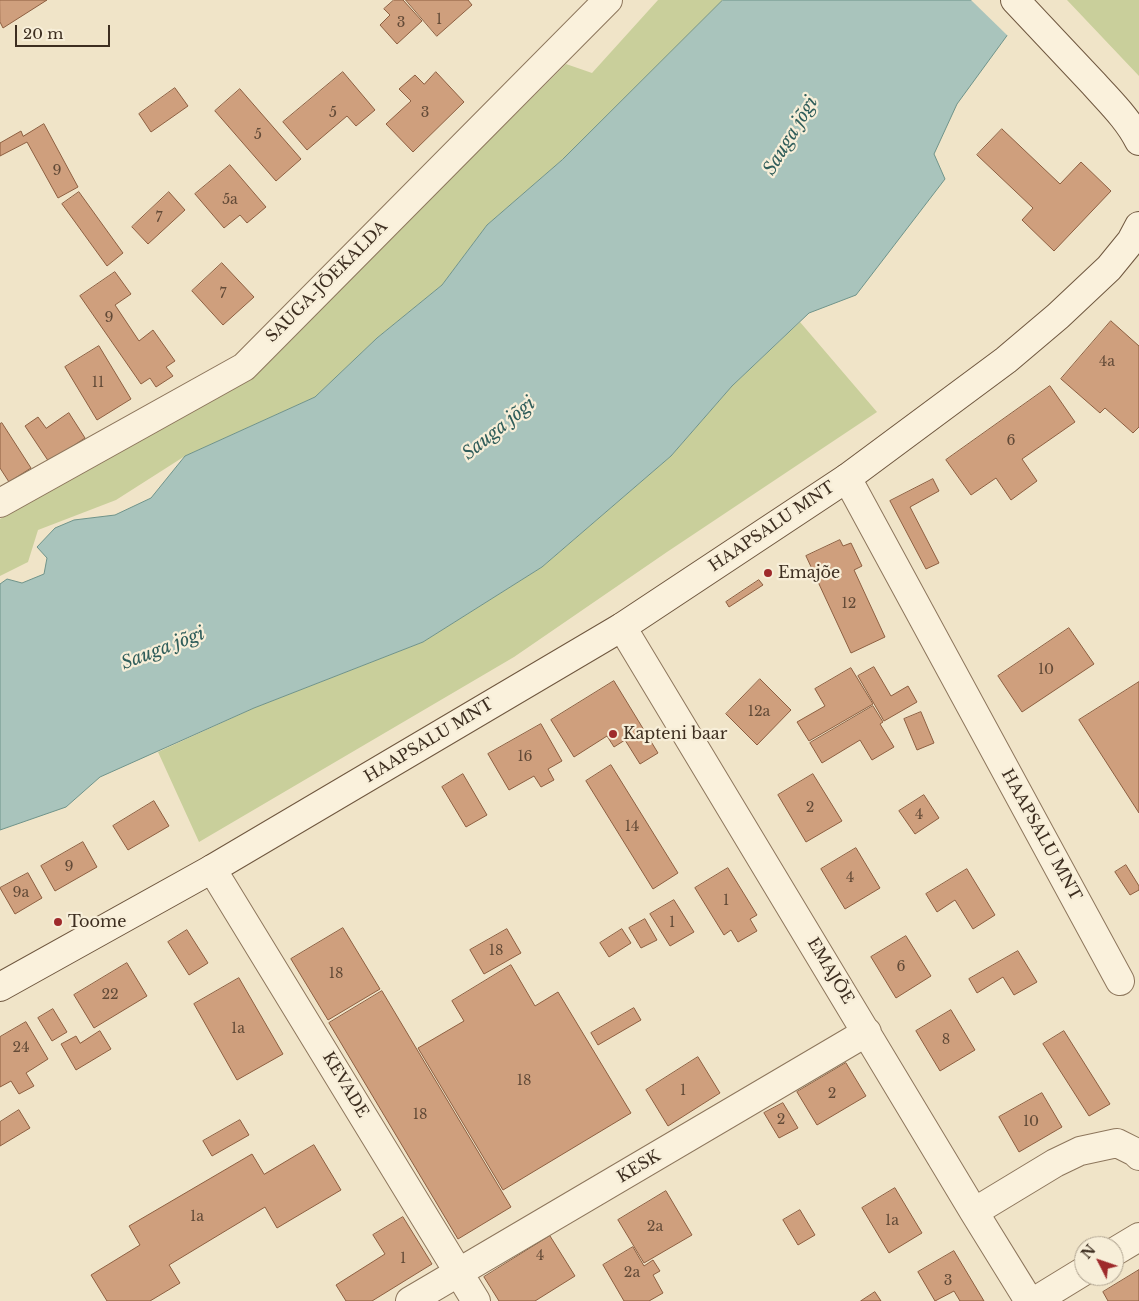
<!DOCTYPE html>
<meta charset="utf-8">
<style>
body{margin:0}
#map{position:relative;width:1139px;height:1301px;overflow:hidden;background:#f0e4c8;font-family:"Libre Baskerville",serif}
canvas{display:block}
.north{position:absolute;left:1074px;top:1236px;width:50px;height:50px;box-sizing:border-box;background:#f7eed8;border:1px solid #ada18e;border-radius:50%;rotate:311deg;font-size:14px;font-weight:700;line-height:20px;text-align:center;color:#3d2e20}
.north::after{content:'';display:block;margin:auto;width:18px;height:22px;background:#9e2a2b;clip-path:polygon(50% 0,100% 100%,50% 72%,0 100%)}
.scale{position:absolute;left:15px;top:25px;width:95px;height:22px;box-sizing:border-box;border:2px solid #3d2e20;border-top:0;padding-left:6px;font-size:15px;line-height:18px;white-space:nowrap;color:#3d2e20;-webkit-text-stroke:4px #f7eed8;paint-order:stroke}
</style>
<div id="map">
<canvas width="1139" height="1301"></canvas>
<div class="north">N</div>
<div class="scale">20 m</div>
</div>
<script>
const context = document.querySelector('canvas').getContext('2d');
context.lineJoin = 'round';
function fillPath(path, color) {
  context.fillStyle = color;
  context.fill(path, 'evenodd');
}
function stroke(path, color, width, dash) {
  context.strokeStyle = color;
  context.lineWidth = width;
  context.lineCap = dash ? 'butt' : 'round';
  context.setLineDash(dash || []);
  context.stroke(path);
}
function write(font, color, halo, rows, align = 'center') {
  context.font = font + ' "Libre Baskerville",serif';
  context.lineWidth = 4.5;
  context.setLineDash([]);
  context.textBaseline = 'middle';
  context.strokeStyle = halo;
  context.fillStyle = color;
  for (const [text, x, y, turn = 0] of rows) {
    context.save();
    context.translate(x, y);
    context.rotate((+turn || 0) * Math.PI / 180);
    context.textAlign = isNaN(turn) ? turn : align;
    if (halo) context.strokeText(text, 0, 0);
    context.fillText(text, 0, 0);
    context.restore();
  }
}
const green = new Path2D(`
 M 658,0 L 723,0 L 562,160 L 487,225 L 442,285 L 377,338 L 315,397 L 185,456 L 116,500 L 38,530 L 28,562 L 0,576 L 0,519 L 233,389 L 264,364 L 566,64 L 592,73 Z
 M 1067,0 L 1139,0 L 1139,76 Z
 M 800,322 L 877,412 L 667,552 L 514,657 L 199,842 L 158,752 L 254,708 L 423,642 L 542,567 L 671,456 L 732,386 Z`);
const water = new Path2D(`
 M 723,0 L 1033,0 L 957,104 L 934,154 L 945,179 L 856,295 L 809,313 L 732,386 L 671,456 L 542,567 L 423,642 L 254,708 L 100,777 L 66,807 L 0,830 L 0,584 L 7,579 L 22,583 L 44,574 L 47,558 L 37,547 L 55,528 L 74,520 L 115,515 L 151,498 L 185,456 L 315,397 L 377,338 L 442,285 L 487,225 L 562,160 Z`);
const pier = new Path2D(`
 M 971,0 L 1035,0 L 1009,37 Z`);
const building = new Path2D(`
 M 0,0 L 47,0 L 3,28 L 0,22 Z
 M 394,0 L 403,0 L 422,21 L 397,44 L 380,25 L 390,15 L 384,9 Z
 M 406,0 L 468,0 L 472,5 L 437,36 Z
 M 343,72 L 375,110 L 356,126 L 347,116 L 307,150 L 283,122 Z
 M 436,72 L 464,102 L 413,152 L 386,124 L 411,101 L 399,89 L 415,75 L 424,84 Z
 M 175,88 L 188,106 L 151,132 L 139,114 Z
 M 240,89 L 301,159 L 276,181 L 215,111 Z
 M 44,124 L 78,187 L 58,198 L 27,142 L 0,156 L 0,143 L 21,131 L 23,136 Z
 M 1002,129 L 1060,184 L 1081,162 L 1111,191 L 1054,251 L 1022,220 L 1033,208 L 977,155 Z
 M 230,165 L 266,207 L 247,223 L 240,215 L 224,228 L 195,194 Z
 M 79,192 L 123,253 L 107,266 L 62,204 Z
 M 169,192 L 185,210 L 148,244 L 132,227 Z
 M 222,263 L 254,297 L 223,325 L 192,291 Z
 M 115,272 L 131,294 L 115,305 L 139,341 L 153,330 L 175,361 L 166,367 L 173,376 L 156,387 L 150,378 L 141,384 L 80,296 Z
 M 1111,321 L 1139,346 L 1139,427 L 1133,433 L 1105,408 L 1100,413 L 1061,379 Z
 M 99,346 L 131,399 L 97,420 L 65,367 Z
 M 1050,386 L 1075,422 L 1022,459 L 1037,481 L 1011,500 L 996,478 L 971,495 L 946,460 Z
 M 69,413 L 85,438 L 49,462 L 25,426 L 38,417 L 46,428 Z
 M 2,423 L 31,468 L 9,482 L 0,468 L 0,424 Z
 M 933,479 L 939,491 L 910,507 L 939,563 L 926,569 L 890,501 Z
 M 840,540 L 843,546 L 851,543 L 862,566 L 854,570 L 885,637 L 851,653 L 806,556 Z
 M 759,580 L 763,585 L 729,607 L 726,602 Z
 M 1069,628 L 1094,664 L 1022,712 L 998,676 Z
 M 874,667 L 891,696 L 908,686 L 917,702 L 884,721 L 858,676 Z
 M 851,668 L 873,704 L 809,741 L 797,722 L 825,706 L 815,689 Z
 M 760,679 L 791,710 L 757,745 L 726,714 Z
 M 614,681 L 658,753 L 640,764 L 625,740 L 614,747 L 607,736 L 574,757 L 551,720 Z
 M 1139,682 L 1139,813 L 1079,720 Z
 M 873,706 L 883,722 L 880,724 L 894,747 L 872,760 L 860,740 L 822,763 L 810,743 Z
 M 921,712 L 934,743 L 917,750 L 904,719 Z
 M 541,724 L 562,761 L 548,769 L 554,780 L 541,787 L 534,776 L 509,790 L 488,754 Z
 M 611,765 L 678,873 L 653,889 L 586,781 Z
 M 463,774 L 487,815 L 466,827 L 442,787 Z
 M 813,774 L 842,821 L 806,842 L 778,795 Z
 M 924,795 L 939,818 L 915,834 L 899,811 Z
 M 154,801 L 169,826 L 128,850 L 113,826 Z
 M 83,842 L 97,867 L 55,891 L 41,866 Z
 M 856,848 L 880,888 L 845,909 L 821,869 Z
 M 1126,865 L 1139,886 L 1139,890 L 1130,895 L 1115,872 Z
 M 728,868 L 757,915 L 750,919 L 757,931 L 738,942 L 731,930 L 724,935 L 695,888 Z
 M 967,869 L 995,915 L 973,929 L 955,900 L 937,912 L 926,894 Z
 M 28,873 L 42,898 L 15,914 L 0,888 Z
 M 674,900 L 694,932 L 670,946 L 650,914 Z
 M 645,919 L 657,940 L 641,948 L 629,928 Z
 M 343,928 L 380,989 L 328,1020 L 291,959 Z
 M 507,929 L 521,953 L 484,974 L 470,950 Z
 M 622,929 L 631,943 L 609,957 L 600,943 Z
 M 187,930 L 208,963 L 189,975 L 168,942 Z
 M 906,936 L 931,976 L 896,998 L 871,957 Z
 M 1018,951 L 1037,982 L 1014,995 L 1003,977 L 977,993 L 969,979 Z
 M 127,963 L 147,996 L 94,1028 L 74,995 Z
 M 511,965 L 535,1006 L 558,992 L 631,1113 L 503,1190 L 418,1048 L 464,1021 L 452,1001 Z
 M 239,978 L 283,1054 L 237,1080 L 194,1004 Z
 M 382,991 L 511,1207 L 458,1239 L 329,1023 Z
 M 634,1008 L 641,1020 L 598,1045 L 591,1033 Z
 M 53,1009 L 67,1032 L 52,1041 L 38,1018 Z
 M 951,1010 L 975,1050 L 940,1071 L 916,1031 Z
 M 26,1022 L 48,1059 L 26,1073 L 34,1086 L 19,1094 L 11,1081 L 0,1087 L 0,1037 Z
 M 100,1031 L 111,1049 L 76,1070 L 61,1044 L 76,1036 L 80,1043 Z
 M 1064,1031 L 1110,1104 L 1089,1116 L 1043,1044 Z
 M 698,1057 L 720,1093 L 668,1126 L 646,1090 Z
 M 846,1063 L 866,1096 L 817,1125 L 797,1092 Z
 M 1042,1093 L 1062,1127 L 1019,1152 L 999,1117 Z
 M 783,1103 L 798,1128 L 779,1138 L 764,1113 Z
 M 19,1110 L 30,1128 L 0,1146 L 0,1122 Z
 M 240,1120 L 249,1135 L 212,1156 L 203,1141 Z
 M 314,1145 L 341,1190 L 277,1228 L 265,1207 L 169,1265 L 180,1283 L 150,1301 L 107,1301 L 91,1275 L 140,1245 L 129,1226 L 252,1154 L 264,1174 Z
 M 895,1188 L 922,1233 L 889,1253 L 862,1208 Z
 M 666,1191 L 692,1235 L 644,1263 L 618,1220 Z
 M 800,1210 L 815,1235 L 798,1245 L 783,1220 Z
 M 403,1217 L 432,1264 L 372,1301 L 346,1301 L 336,1285 L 385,1254 L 373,1235 Z
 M 550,1236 L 575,1276 L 535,1301 L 499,1301 L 484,1277 Z
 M 633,1247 L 644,1266 L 653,1260 L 660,1271 L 653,1275 L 663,1293 L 649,1301 L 624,1301 L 603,1265 Z
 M 954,1251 L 984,1301 L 960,1301 L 954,1291 L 935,1301 L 918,1272 Z
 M 1139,1270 L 1139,1301 L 1108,1301 L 1103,1292 Z
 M 875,1292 L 881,1301 L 861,1301 Z`);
const street = new Path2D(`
 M 847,478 L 1120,981
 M 0,503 L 244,367 L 608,0
 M 622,627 L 974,1212 L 1029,1301
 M 212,869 L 476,1301
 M 974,1212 L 1055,1163 L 1080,1151 L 1117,1143 L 1135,1152 L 1139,1156
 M 1114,1252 L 1139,1237
 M 410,1301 L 867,1032
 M 1035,1301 L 1084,1271`);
const secondary = new Path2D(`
 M 1015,0 C 1041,28 1068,56 1094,84 C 1110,102 1128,119 1139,141
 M 0,987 L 212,869 L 622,627 L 847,478 L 1006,360 L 1058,316 L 1109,268 L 1131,241 L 1139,226`);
const markers = [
 [768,573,5,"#9e2a2b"],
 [613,734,5,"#9e2a2b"],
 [58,922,5,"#9e2a2b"]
];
const numberNames = [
 ["1",439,20],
 ["3",401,23],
 ["5",333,113],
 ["3",425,113],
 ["5",258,135],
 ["9",57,171],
 ["5a",230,200],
 ["7",159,218],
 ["7",223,294],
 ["9",109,318],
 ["4a",1107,362],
 ["11",98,383],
 ["6",1011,441],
 ["12",849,604],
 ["10",1046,670],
 ["12a",759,712],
 ["16",525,757],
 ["2",810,808],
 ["4",919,815],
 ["14",632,827],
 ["9",69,867],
 ["4",850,878],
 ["9a",21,893],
 ["1",726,901],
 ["1",672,923],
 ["18",496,951],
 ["6",901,967],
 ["18",336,974],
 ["22",110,995],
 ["1a",238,1029],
 ["8",946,1040],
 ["24",21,1048],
 ["18",524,1081],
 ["1",683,1091],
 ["2",832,1094],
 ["18",420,1115],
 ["2",781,1120],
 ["10",1031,1122],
 ["1a",197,1217],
 ["1a",892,1221],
 ["2a",655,1227],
 ["4",540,1256],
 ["1",403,1259],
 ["2a",632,1273],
 ["3",948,1281]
];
const streetNames = [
 ["SAUGA-JÕEKALDA",327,282,-45],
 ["HAAPSALU MNT",772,527,-34],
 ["HAAPSALU MNT",429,741,-31],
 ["HAAPSALU MNT",1041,835,61],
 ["EMAJÕE",830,971,59],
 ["KEVADE",345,1085,59],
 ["KESK",639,1167,-31]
];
const poiNames = [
 ["Emajõe",778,573],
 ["Kapteni baar",623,734],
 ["Toome",68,922]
];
const waterNames = [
 ["Sauga jõgi",791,136,-59],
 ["Sauga jõgi",499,429,-39],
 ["Sauga jõgi",163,649,-21]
];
fillPath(green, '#c9cf9b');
fillPath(water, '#a9c4bc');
stroke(water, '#6f938a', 1);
fillPath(pier, '#f0e4c8');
fillPath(building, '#cf9f7d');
stroke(building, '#8d5f41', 1);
stroke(street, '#8d765c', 30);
stroke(secondary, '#6f573f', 30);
stroke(street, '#faf1dc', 28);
stroke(secondary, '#faf1dc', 28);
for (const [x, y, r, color] of markers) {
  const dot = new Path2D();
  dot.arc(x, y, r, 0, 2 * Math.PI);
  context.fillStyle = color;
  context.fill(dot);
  stroke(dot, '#f7eed8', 2);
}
write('14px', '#624a37', null, numberNames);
write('16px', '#3d2e20', '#f7eed8', streetNames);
write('16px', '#3d2e20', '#f7eed8', poiNames, 'left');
write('italic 18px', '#2f5d5a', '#f7eed8', waterNames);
</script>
